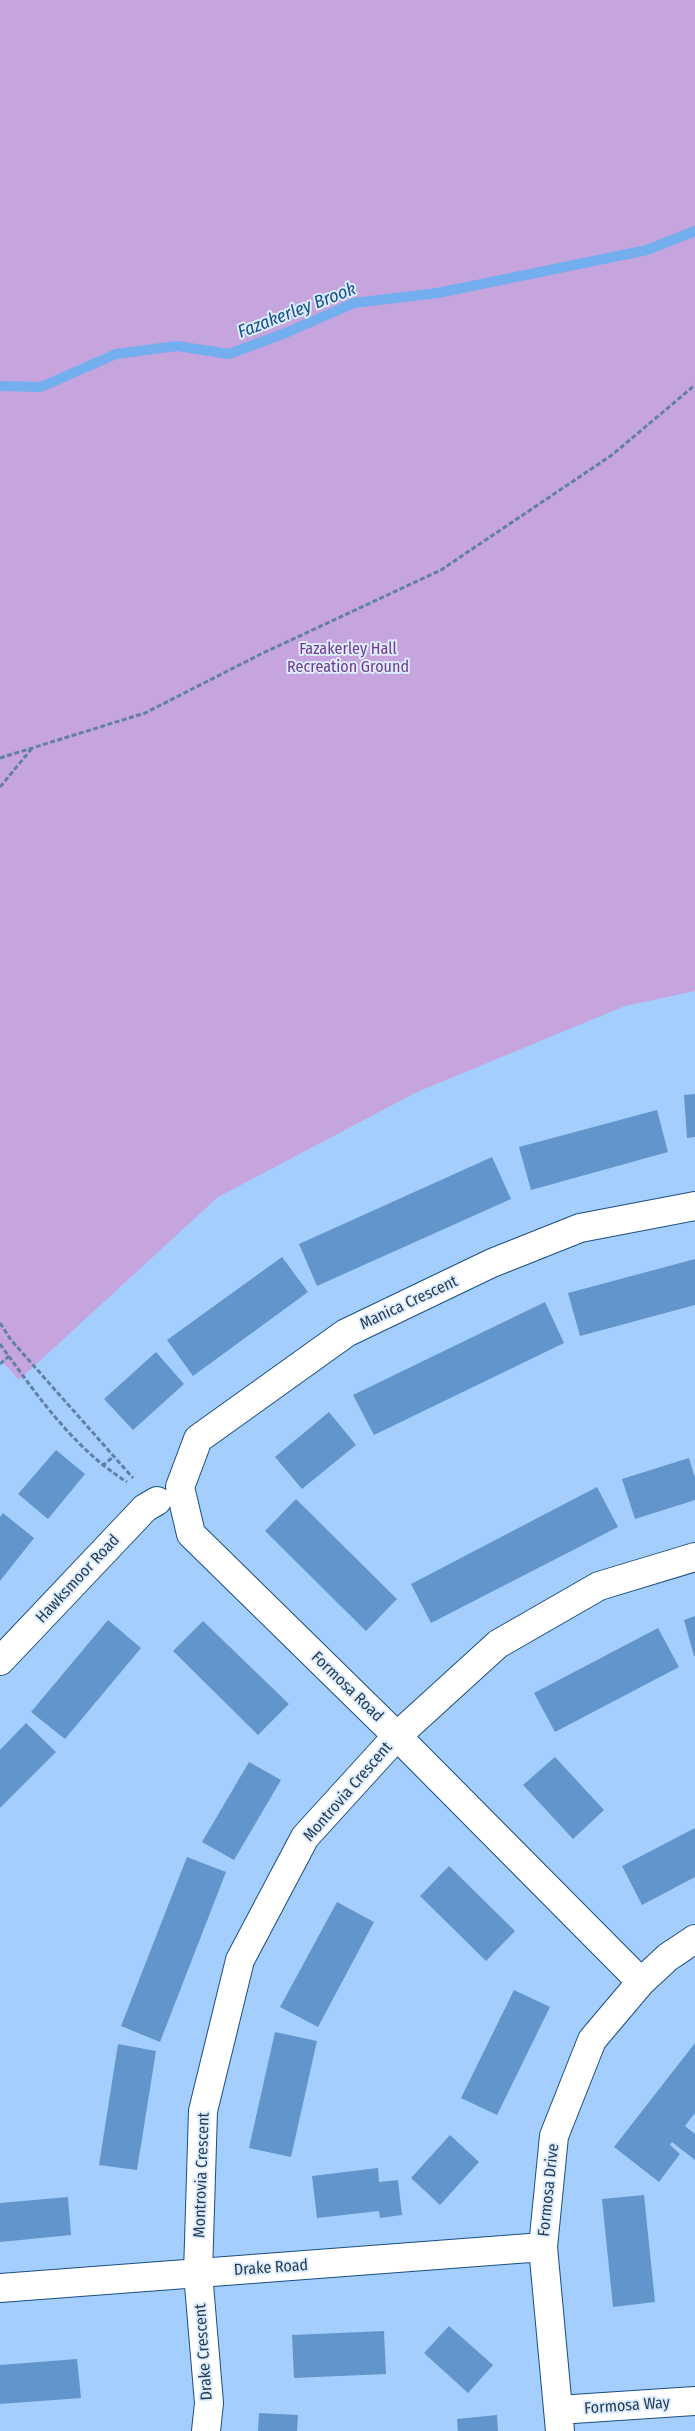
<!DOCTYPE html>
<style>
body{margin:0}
canvas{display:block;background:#a4cefd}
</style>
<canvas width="695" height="2431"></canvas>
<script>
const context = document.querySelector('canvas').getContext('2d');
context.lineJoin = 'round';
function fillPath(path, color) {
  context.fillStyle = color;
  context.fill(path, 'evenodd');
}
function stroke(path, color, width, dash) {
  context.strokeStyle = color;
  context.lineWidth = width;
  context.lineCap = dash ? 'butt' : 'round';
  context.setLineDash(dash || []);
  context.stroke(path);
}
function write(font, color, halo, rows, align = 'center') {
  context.font = font + ' "Fira Sans Condensed",sans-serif';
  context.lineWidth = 4;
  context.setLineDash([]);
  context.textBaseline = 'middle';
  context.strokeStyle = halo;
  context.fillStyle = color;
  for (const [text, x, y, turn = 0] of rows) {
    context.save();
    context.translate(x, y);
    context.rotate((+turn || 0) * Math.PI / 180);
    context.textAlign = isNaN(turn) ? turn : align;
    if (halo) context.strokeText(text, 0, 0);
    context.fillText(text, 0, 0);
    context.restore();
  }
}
const green = new Path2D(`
 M 0,0 L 695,0 L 695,991 L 625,1006 L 417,1092 L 218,1197 L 19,1380 L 0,1359 Z`);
const stream = new Path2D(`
 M 0,386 L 41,387 L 116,354 L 177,346 L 229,354 L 288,332 L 354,303 L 438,293 L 647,250 L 695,231`);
const building = new Path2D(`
 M 695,1094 L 695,1137 L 687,1138 L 684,1095 Z
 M 657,1110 L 668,1152 L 531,1190 L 519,1147 Z
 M 492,1157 L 511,1199 L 317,1286 L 299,1244 Z
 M 282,1257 L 308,1292 L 193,1376 L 167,1340 Z
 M 695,1259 L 695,1305 L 580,1336 L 568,1293 Z
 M 545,1302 L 564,1343 L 374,1435 L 353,1395 Z
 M 156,1352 L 184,1384 L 133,1430 L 104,1399 Z
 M 329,1412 L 356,1445 L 302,1489 L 275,1457 Z
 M 56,1450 L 85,1474 L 48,1519 L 18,1494 Z
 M 689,1458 L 695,1478 L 695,1500 L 635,1519 L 622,1479 Z
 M 597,1487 L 618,1527 L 431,1623 L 411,1584 Z
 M 296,1499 L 397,1599 L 366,1631 L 265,1531 Z
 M 3,1513 L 34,1538 L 0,1581 L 0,1517 Z
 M 695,1616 L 695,1656 L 694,1656 L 684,1620 Z
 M 108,1620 L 141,1648 L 65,1739 L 31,1712 Z
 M 203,1621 L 289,1704 L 258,1735 L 173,1651 Z
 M 658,1628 L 679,1667 L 555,1732 L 534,1693 Z
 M 26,1723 L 56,1752 L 0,1808 L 0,1750 Z
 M 555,1757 L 604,1810 L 573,1839 L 523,1785 Z
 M 249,1762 L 281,1780 L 234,1860 L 202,1842 Z
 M 695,1828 L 695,1877 L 642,1905 L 622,1866 Z
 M 187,1857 L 226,1872 L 160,2042 L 121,2026 Z
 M 449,1866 L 515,1931 L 486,1961 L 420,1896 Z
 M 337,1902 L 374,1922 L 318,2027 L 280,2007 Z
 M 514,1990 L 550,2007 L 497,2115 L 461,2098 Z
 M 275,2032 L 317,2041 L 291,2157 L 249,2148 Z
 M 695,2043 L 695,2113 L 685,2126 L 695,2134 L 695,2160 L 672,2142 L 670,2145 L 680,2154 L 659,2182 L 614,2147 Z
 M 118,2044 L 156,2051 L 137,2170 L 99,2165 Z
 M 450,2135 L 479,2162 L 440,2205 L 411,2178 Z
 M 378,2168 L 379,2182 L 398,2180 L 402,2215 L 380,2218 L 379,2211 L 317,2218 L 312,2176 Z
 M 644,2195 L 655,2302 L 613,2307 L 602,2199 Z
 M 68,2197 L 71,2235 L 0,2242 L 0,2203 Z
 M 449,2326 L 493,2365 L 468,2393 L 424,2353 Z
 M 384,2331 L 386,2374 L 294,2378 L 292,2335 Z
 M 77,2359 L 81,2398 L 0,2404 L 0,2365 Z
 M 259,2413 L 298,2415 L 297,2431 L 258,2431 Z
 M 497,2415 L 498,2431 L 458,2431 L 457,2419 Z`);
const path = new Path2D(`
 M 0,758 L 145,713 L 261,654 L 441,570 L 612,455 L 695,385
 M 0,787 L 33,747
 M 0,1323 L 11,1340 L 133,1478
 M 0,1344 C 36,1394 74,1449 127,1482
 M 0,1364 L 9,1356
 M 102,1466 L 113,1457`);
const minor = new Path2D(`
 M 0,1661 L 145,1508 L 157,1501
 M 641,1982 L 397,1736 L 191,1534 L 180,1487 L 198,1439 L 346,1333 L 492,1263 L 580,1228 L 695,1206
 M 0,2288 L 543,2247
 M 558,2410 L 695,2401
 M 206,2431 L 209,2403 L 198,2273 L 203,2111 L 240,1960 L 305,1837 L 397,1736 L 498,1644 L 599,1586 L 695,1557
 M 560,2431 L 543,2247 L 554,2136 L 592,2040 L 641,1982 L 668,1957 L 695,1939`);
const parkNames = [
 ["Fazakerley Hall",348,650],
 ["Recreation Ground",348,668]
];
const streetNames = [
 ["Manica Crescent",409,1303,-25],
 ["Hawksmoor Road",78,1579,-47],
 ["Formosa Road",347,1687,44],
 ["Montrovia Crescent",348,1792,-49],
 ["Montrovia Crescent",202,2175,-88],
 ["Formosa Drive",549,2190,-84],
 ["Drake Road",271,2268,-4],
 ["Drake Crescent",204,2352,-94],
 ["Formosa Way",627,2406,-4]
];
const waterNames = [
 ["Fazakerley Brook",297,311,-21]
];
fillPath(green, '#c6a4de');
stroke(stream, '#73aeef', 10);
fillPath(building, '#6295cc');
stroke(minor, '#1b4e80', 30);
stroke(path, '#6180a3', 3, [5, 2.5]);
stroke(minor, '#fff', 28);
write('16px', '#723b91', '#ddedff', parkNames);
write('16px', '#263c53', '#ddedff', streetNames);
write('italic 18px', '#13518c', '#ddedff', waterNames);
</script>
